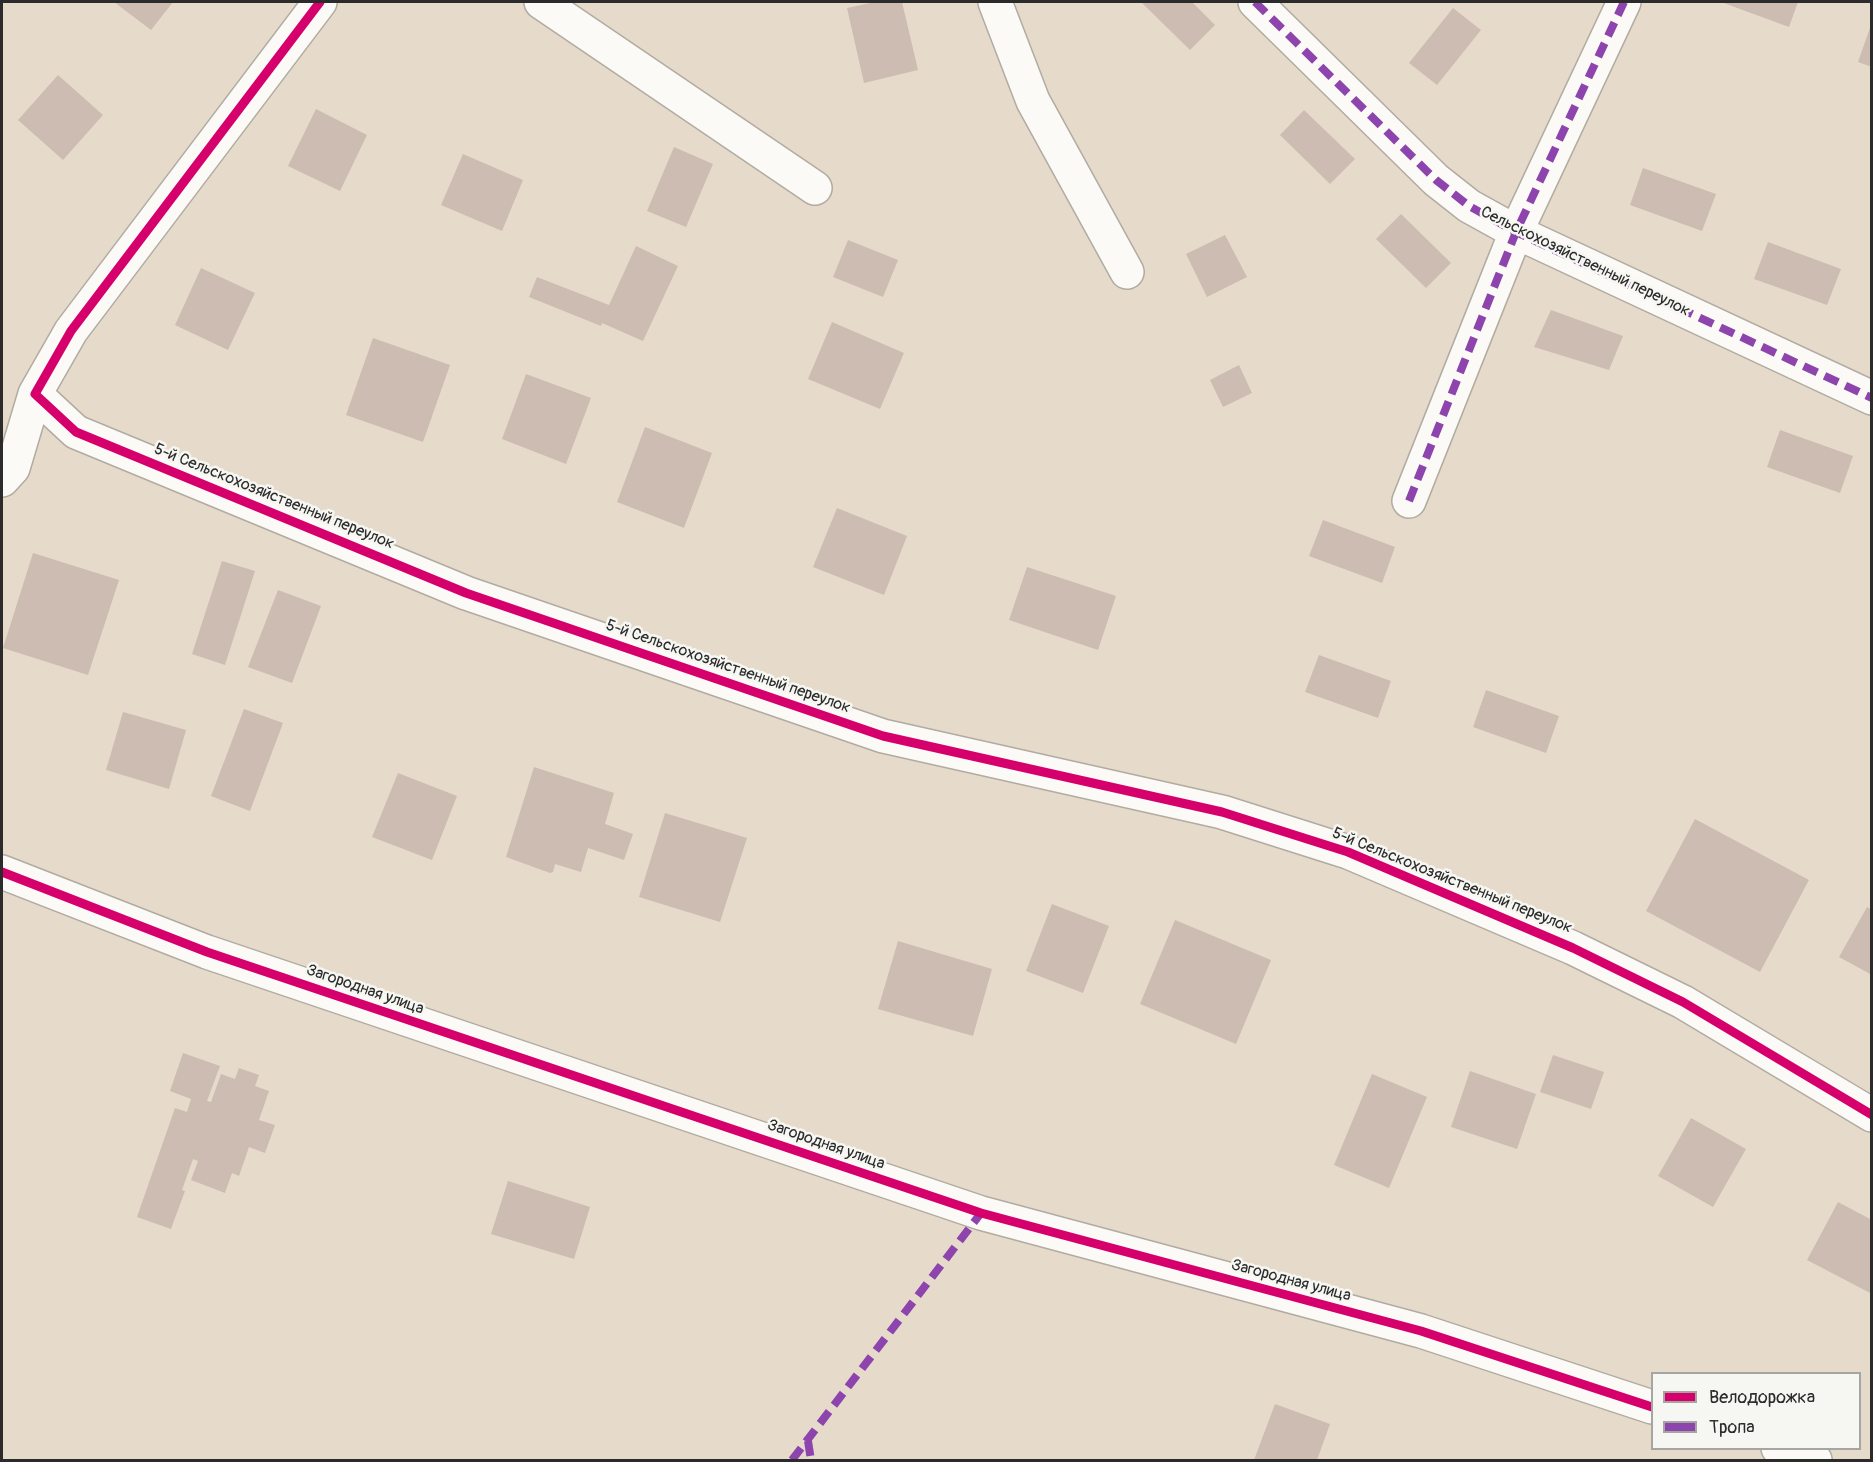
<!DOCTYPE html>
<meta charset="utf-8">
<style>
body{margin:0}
#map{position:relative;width:1873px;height:1462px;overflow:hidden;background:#e6dbcb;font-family:Pangolin,sans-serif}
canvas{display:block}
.frame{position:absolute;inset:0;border:3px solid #2b2b2b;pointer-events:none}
.legend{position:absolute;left:1651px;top:1372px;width:210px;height:78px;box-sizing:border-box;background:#f6f6f2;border:2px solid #a5a5a2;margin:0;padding:8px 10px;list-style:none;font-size:18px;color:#2b2b2b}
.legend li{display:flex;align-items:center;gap:12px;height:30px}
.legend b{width:30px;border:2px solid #a5a5a2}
</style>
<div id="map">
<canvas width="1873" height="1462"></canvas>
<div class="frame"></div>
<ul class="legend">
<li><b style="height:8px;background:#d6006c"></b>Велодорожка</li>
<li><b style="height:8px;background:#8e44ad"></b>Тропа</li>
</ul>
</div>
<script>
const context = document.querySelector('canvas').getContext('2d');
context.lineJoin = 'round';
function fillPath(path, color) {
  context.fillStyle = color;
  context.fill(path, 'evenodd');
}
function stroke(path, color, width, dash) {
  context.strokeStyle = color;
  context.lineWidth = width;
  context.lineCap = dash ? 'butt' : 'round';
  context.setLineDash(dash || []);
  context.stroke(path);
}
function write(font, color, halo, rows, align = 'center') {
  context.font = font + ' Pangolin,sans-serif';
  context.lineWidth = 5;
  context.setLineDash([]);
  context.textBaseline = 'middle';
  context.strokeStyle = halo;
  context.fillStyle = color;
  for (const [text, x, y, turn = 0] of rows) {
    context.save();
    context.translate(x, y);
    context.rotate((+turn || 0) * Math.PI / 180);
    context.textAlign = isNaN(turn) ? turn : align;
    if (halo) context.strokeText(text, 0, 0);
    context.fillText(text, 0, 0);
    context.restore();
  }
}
const building = new Path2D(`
 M 114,2 L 173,2 L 151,30 Z
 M 875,2 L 902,2 L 918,70 L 864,83 L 847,8 Z
 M 1141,2 L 1192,2 L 1215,25 L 1190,50 Z
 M 1721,2 L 1798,2 L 1789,27 Z
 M 1453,8 L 1481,30 L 1437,85 L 1409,63 Z
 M 1871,25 L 1872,25 L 1872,67 L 1858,62 Z
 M 58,75 L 103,115 L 63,160 L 18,120 Z
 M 316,109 L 367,135 L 340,191 L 288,166 Z
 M 1304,110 L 1355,159 L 1330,184 L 1280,135 Z
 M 674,147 L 713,164 L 686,227 L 647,211 Z
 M 463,154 L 523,180 L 502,231 L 441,205 Z
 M 1643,168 L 1716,194 L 1702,231 L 1630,205 Z
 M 1401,214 L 1451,263 L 1426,288 L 1376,239 Z
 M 1225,235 L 1247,277 L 1207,297 L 1186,254 Z
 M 848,240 L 898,260 L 883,297 L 833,277 Z
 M 1768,242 L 1841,269 L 1827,305 L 1754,279 Z
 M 636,246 L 678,266 L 643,341 L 602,323 L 601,326 L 529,297 L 537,277 L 609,305 Z
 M 201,268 L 255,293 L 228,350 L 175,325 Z
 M 1551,310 L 1623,336 L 1609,370 L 1534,347 Z
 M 832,322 L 904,353 L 880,409 L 808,379 Z
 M 373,338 L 450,365 L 423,442 L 346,415 Z
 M 1239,365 L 1252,393 L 1223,407 L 1210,380 Z
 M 526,374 L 591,398 L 566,464 L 502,439 Z
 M 645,427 L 712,453 L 684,528 L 617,502 Z
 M 1780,430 L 1853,456 L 1840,493 L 1767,467 Z
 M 837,508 L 907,536 L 884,595 L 813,567 Z
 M 1323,520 L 1395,547 L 1382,583 L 1309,556 Z
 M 33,553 L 119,580 L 88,675 L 3,648 Z
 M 222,561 L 255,571 L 225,665 L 192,654 Z
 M 1027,567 L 1116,596 L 1098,650 L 1009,620 Z
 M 278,590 L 321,606 L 292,683 L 248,667 Z
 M 1319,655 L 1391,681 L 1378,718 L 1305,692 Z
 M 1486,690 L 1559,716 L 1546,753 L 1473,727 Z
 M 244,709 L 283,723 L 250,811 L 211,796 Z
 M 123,712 L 186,730 L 169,789 L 106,770 Z
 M 534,767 L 614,793 L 605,824 L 633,834 L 624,860 L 588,848 L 581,872 L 555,864 L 553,872 L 550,873 L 506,857 Z
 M 398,773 L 457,796 L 432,860 L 372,837 Z
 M 665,813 L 747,838 L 720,922 L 639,897 Z
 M 1695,819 L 1809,880 L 1760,972 L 1646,911 Z
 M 1052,904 L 1109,926 L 1083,993 L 1026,971 Z
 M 1867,907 L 1872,910 L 1872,975 L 1839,957 Z
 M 1175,920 L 1271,960 L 1236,1044 L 1140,1004 Z
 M 898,941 L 992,969 L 973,1036 L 878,1009 Z
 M 183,1053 L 220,1066 L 207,1101 L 211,1102 L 221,1074 L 235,1079 L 239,1068 L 259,1075 L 255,1086 L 269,1091 L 259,1120 L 275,1125 L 265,1153 L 249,1147 L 239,1176 L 232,1173 L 225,1193 L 191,1180 L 198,1161 L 193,1159 L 182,1190 L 185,1191 L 171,1229 L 137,1217 L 175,1108 L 187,1112 L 191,1099 L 170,1091 Z
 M 1553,1055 L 1604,1072 L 1591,1109 L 1540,1092 Z
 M 1470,1071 L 1536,1094 L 1517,1149 L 1451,1127 Z
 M 1372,1074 L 1427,1097 L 1389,1188 L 1334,1165 Z
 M 1691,1118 L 1746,1149 L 1713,1207 L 1658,1176 Z
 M 508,1181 L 590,1207 L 574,1259 L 491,1234 Z
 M 1838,1202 L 1872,1220 L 1872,1294 L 1807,1260 Z
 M 1275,1404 L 1330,1424 L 1317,1460 L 1254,1460 Z`);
const minor = new Path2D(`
 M 320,2 L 71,331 L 35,394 L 76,432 L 466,593 L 883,736 L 1222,812 L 1348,852 L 1573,948 L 1683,1002 L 1872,1115
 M 541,2 L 815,188
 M 995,2 L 1033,101 L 1127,272
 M 1255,2 L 1436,180 L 1469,206 L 1516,232 L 1872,398
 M 2,480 L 13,468 L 35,394
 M 1409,501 L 1516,232 L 1624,2
 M 2,872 L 207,952 L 981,1213 L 1421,1331 L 1652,1407
 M 1778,1448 L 1815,1460`);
const quiet = new Path2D(`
 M 1255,2 L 1436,180 L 1469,206 L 1516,232 L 1872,398
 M 1409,501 L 1516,232 L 1624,2
 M 808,1441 L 811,1460
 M 792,1460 L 981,1213`);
const cycleway = new Path2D(`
 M 320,2 L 71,331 L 35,394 L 76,432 L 466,593 L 883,736 L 1222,812 L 1348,852 L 1573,948 L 1683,1002 L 1872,1115
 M 2,872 L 207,952 L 981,1213 L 1421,1331 L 1652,1407`);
const streetNames = [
 ["Сельскохозяйственный переулок",1585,262,26],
 ["5-й Сельскохозяйственный переулок",274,497,22],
 ["5-й Сельскохозяйственный переулок",728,667,19],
 ["5-й Сельскохозяйственный переулок",1452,881,22],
 ["Загородная улица",365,990,19],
 ["Загородная улица",826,1145,19],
 ["Загородная улица",1291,1281,15]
];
fillPath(building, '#ccbcb1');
stroke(minor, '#b1aba1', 36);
stroke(minor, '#fbfaf7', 33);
stroke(quiet, '#8e44ad', 8, [15, 8]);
stroke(cycleway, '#d6006c', 9);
write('16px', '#2b2b2b', '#f6f6f2', streetNames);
</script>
